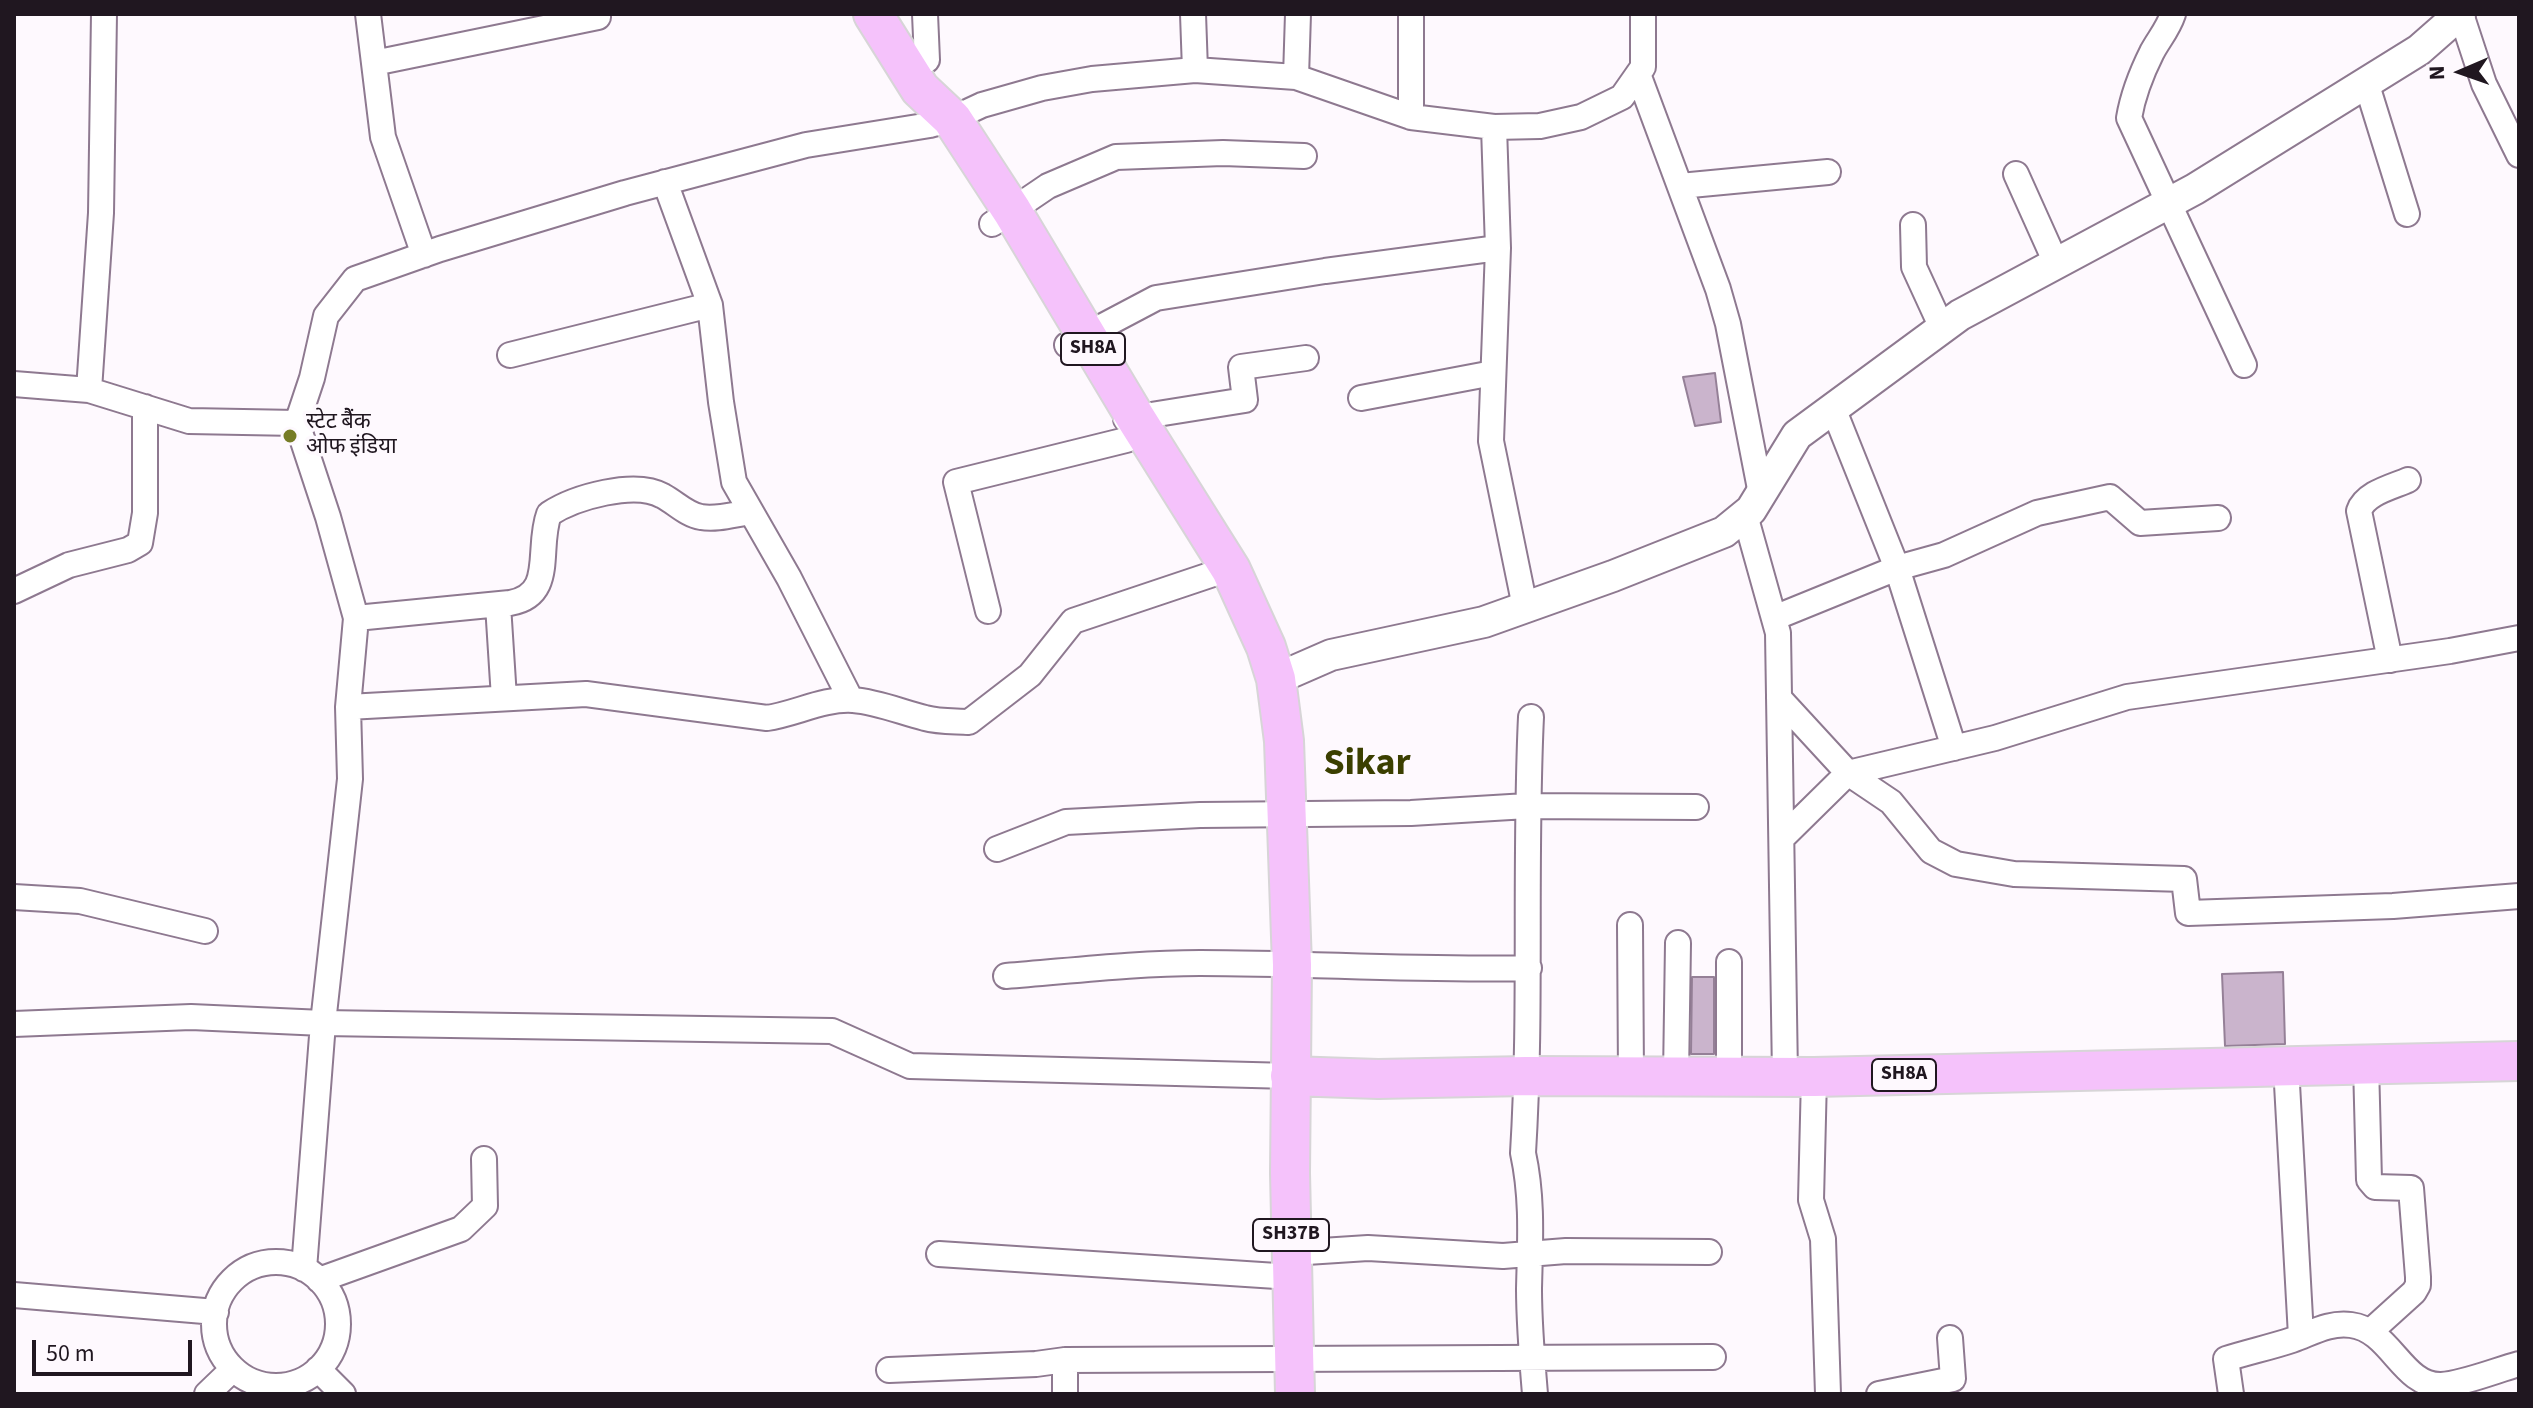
<!DOCTYPE html>
<meta charset="utf-8">
<style>
body{margin:0}
#map{position:relative;width:2533px;height:1408px;overflow:hidden;background:#fef9fe;font-family:"Source Sans 3",sans-serif}
canvas{display:block}
.frame{position:absolute;inset:0;border:16px solid #201720;pointer-events:none}
.north{position:absolute;left:2421px;top:32px;width:80px;height:80px;-webkit-text-stroke:6px #fef9fe;paint-order:stroke;rotate:268deg;font-size:22px;font-weight:700;line-height:32px;text-align:center;color:#201720}
.north::after{content:'';display:block;margin:auto;width:28px;height:36px;background:#201720;clip-path:polygon(50% 0,100% 100%,50% 72%,0 100%)}
.scale{position:absolute;left:32px;top:1340px;width:160px;height:36px;box-sizing:border-box;border:4px solid #201720;border-top:0;padding-left:10px;font-size:24px;line-height:28px;white-space:nowrap;color:#201720;-webkit-text-stroke:6px #fef9fe;paint-order:stroke}
</style>
<div id="map">
<canvas width="2533" height="1408"></canvas>
<div class="frame"></div>
<div class="north">N</div>
<div class="scale">50 m</div>
</div>
<script>
const context = document.querySelector('canvas').getContext('2d');
context.lineJoin = 'round';
function fillPath(path, color) {
  context.fillStyle = color;
  context.fill(path, 'evenodd');
}
function stroke(path, color, width, dash) {
  context.strokeStyle = color;
  context.lineWidth = width;
  context.lineCap = dash ? 'butt' : 'round';
  context.setLineDash(dash || []);
  context.stroke(path);
}
function write(font, color, halo, rows, align = 'center') {
  context.font = font + ' "Source Sans 3","Noto Sans Devanagari",sans-serif';
  context.lineWidth = 7;
  context.setLineDash([]);
  context.textBaseline = 'middle';
  context.strokeStyle = halo;
  context.fillStyle = color;
  for (const [text, x, y, turn = 0] of rows) {
    context.save();
    context.translate(x, y);
    context.rotate((+turn || 0) * Math.PI / 180);
    context.textAlign = isNaN(turn) ? turn : align;
    if (halo) context.strokeText(text, 0, 0);
    context.fillText(text, 0, 0);
    context.restore();
  }
}
const building = new Path2D(`
 M 1715,373 L 1721,422 L 1695,426 L 1683,377 Z
 M 2283,972 L 2285,1044 L 2225,1046 L 2222,974 Z
 M 1692,977 L 1714,977 L 1714,1054 L 1691,1054 Z`);
const minor = new Path2D(`
 M 368,14 L 383,137 L 424,255
 M 925,14 L 927,60
 M 1193,14 L 1195,70
 M 1411,14 L 1411,117
 M 2173,14 C 2168,29 2159,39 2152,52 C 2141,74 2133,94 2129,118 L 2244,365
 M 2461,14 L 2484,84 L 2519,155
 M 374,63 L 598,17
 M 1638,74 L 1718,289 L 1728,324 L 1761,494
 M 1296,77 L 1298,14
 M 2366,82 L 2407,214
 M 1494,127 L 1498,248 L 1491,441 L 1525,607
 M 2016,174 L 2056,263
 M 665,182 L 710,305 L 721,402 L 734,482 L 789,578 L 851,700
 M 1680,186 L 1828,172
 M 992,224 L 1048,186 L 1116,157 L 1223,153 L 1304,156
 M 1913,225 L 1914,267 L 1942,328
 M 1067,345 L 1156,298 L 1325,271 L 1498,248
 M 510,355 L 710,305
 M 14,384 L 89,390 L 189,421 L 297,423 L 328,517 L 356,618 L 348,707 L 350,779 L 323,1023 L 304,1269
 M 89,390 L 101,213 L 104,14
 M 1361,398 L 1493,373
 M 1833,408 L 1897,568 L 1954,748
 M 1126,419 L 1245,400 L 1241,367 L 1306,358
 M 297,423 L 312,378 L 326,316 L 355,279 L 440,249 L 625,193 L 806,145 L 930,125 L 952,119 L 982,105 L 1042,88 L 1092,79 L 1195,70 L 1296,77 L 1411,117 L 1494,127 L 1540,126 L 1581,117 L 1622,97 L 1643,67 L 1643,14
 M 1745,515 L 1778,633 L 1785,1075
 M 14,591 L 69,565 L 128,550 L 140,543 L 145,513 L 145,407
 M 498,605 L 504,698
 M 988,611 L 956,482 L 1126,440
 M 356,618 L 510,603 C 556,595 536,549 549,514 C 575,497 635,480 663,496 C 676,503 687,515 701,517 C 717,520 735,514 751,512
 M 1774,618 L 1897,568 L 1944,555 L 2037,513 L 2110,497 L 2140,523 L 2218,518
 M 2390,660 L 2359,511 C 2365,493 2392,487 2408,480
 M 1779,698 L 1848,773 L 1891,802 L 1931,851 L 1956,864 L 2014,874 L 2184,879 L 2188,913 L 2393,906 L 2519,896
 M 348,707 L 586,694 L 767,718 C 795,714 824,698 853,700 C 878,702 901,712 925,718 C 939,722 955,721 969,722 L 1030,675 L 1073,621 L 1213,574
 M 1531,717 C 1524,863 1532,1008 1523,1153 C 1533,1199 1530,1243 1529,1289 C 1529,1324 1532,1359 1535,1394
 M 1782,838 L 1848,773 L 1995,738 L 2127,697 L 2450,651 L 2519,638
 M 997,849 L 1066,822 L 1200,815 L 1411,813 L 1527,806 L 1696,807
 M 14,897 L 80,901 L 205,931
 M 1630,925 L 1631,1076
 M 1006,976 C 1070,971 1135,963 1200,963 C 1310,963 1419,971 1529,968
 M 14,1024 L 191,1017 L 323,1023 L 832,1031 L 910,1066 L 1290,1076
 M 2366,1064 L 2369,1180 L 2375,1187 L 2411,1188 L 2418,1277 L 2418,1285 L 2414,1292 L 2372,1330
 M 2286,1066 L 2301,1336
 M 1729,1075 L 1729,962
 M 1676,1076 L 1678,943
 M 1814,1077 L 1811,1200 L 1823,1239 L 1828,1394
 M 1291,1253 L 1368,1248 L 1503,1256 L 1566,1251 L 1709,1252
 M 939,1254 L 1292,1277
 M214 1324a62 62 0 1 1 124 0a62 62 0 1 1-124 0Z
 M 319,1280 L 461,1229 L 485,1206 L 484,1159
 M 14,1295 L 216,1312
 M 1065,1360 L 1065,1394
 M 318,1369 L 343,1394
 M 889,1370 L 1036,1364 L 1065,1360 L 1713,1357
 M 207,1394 L 233,1369
 M 1879,1394 L 1953,1379 L 1950,1338
 M 2231,1394 L 2226,1359 C 2248,1352 2271,1347 2292,1340 C 2312,1333 2329,1322 2351,1325 C 2391,1330 2402,1386 2441,1385 C 2462,1384 2497,1370 2519,1364`);
const tertiary = new Path2D(`
 M 1276,679 L 1331,655 L 1484,622 L 1613,576 L 1724,532 L 1751,510 L 1797,435 L 1960,315 L 2195,189 L 2419,50 L 2460,14`);
const primary = new Path2D(`
 M 873,14 L 920,89 L 952,119 L 1012,211 L 1135,417 L 1231,570 L 1266,647 L 1276,679 L 1284,741 L 1292,965 L 1290,1173 L 1295,1394
 M 1290,1076 L 1378,1079 L 1526,1076 L 1814,1077 L 2519,1061`);
const markers = [
 [290,436,8,"#767c26"]
];
const shields = [
 [1093,349,64],
 [1904,1075,64],
 [1291,1235,76]
];
const shieldNames = [
 ["SH8A",1093,349],
 ["SH8A",1904,1075],
 ["SH37B",1291,1235]
];
const poiNames = [
 ["स्टेट बेैंक",306,423],
 ["ओफ इंडिया",306,448]
];
const townNames = [
 ["Sikar",1367,766]
];
fillPath(building, '#cab4cc');
stroke(building, '#958097', 2);
stroke(minor, '#8e7990', 28);
stroke(tertiary, '#8e7990', 34);
stroke(primary, '#d7d5d7', 42);
stroke(minor, '#fff', 24);
stroke(tertiary, '#fff', 30);
stroke(primary, '#f5c2fb', 38);
for (const [x, y, r, color] of markers) {
  const dot = new Path2D();
  dot.arc(x, y, r, 0, 2 * Math.PI);
  context.fillStyle = color;
  context.fill(dot);
  stroke(dot, '#fef9fe', 3);
}
for (const [x, y, w] of shields) {
  const box = new Path2D();
  box.roundRect(x - w / 2, y - 16, w, 32, 6);
  context.fillStyle = '#fef9fe';
  context.fill(box);
  stroke(box, '#201720', 2);
}
write('bold 20px', '#201720', null, shieldNames);
write('22px', '#201720', '#fef9fe', poiNames, 'left');
write('bold 38px', '#3b3f00', '#fef9fe', townNames);
</script>
